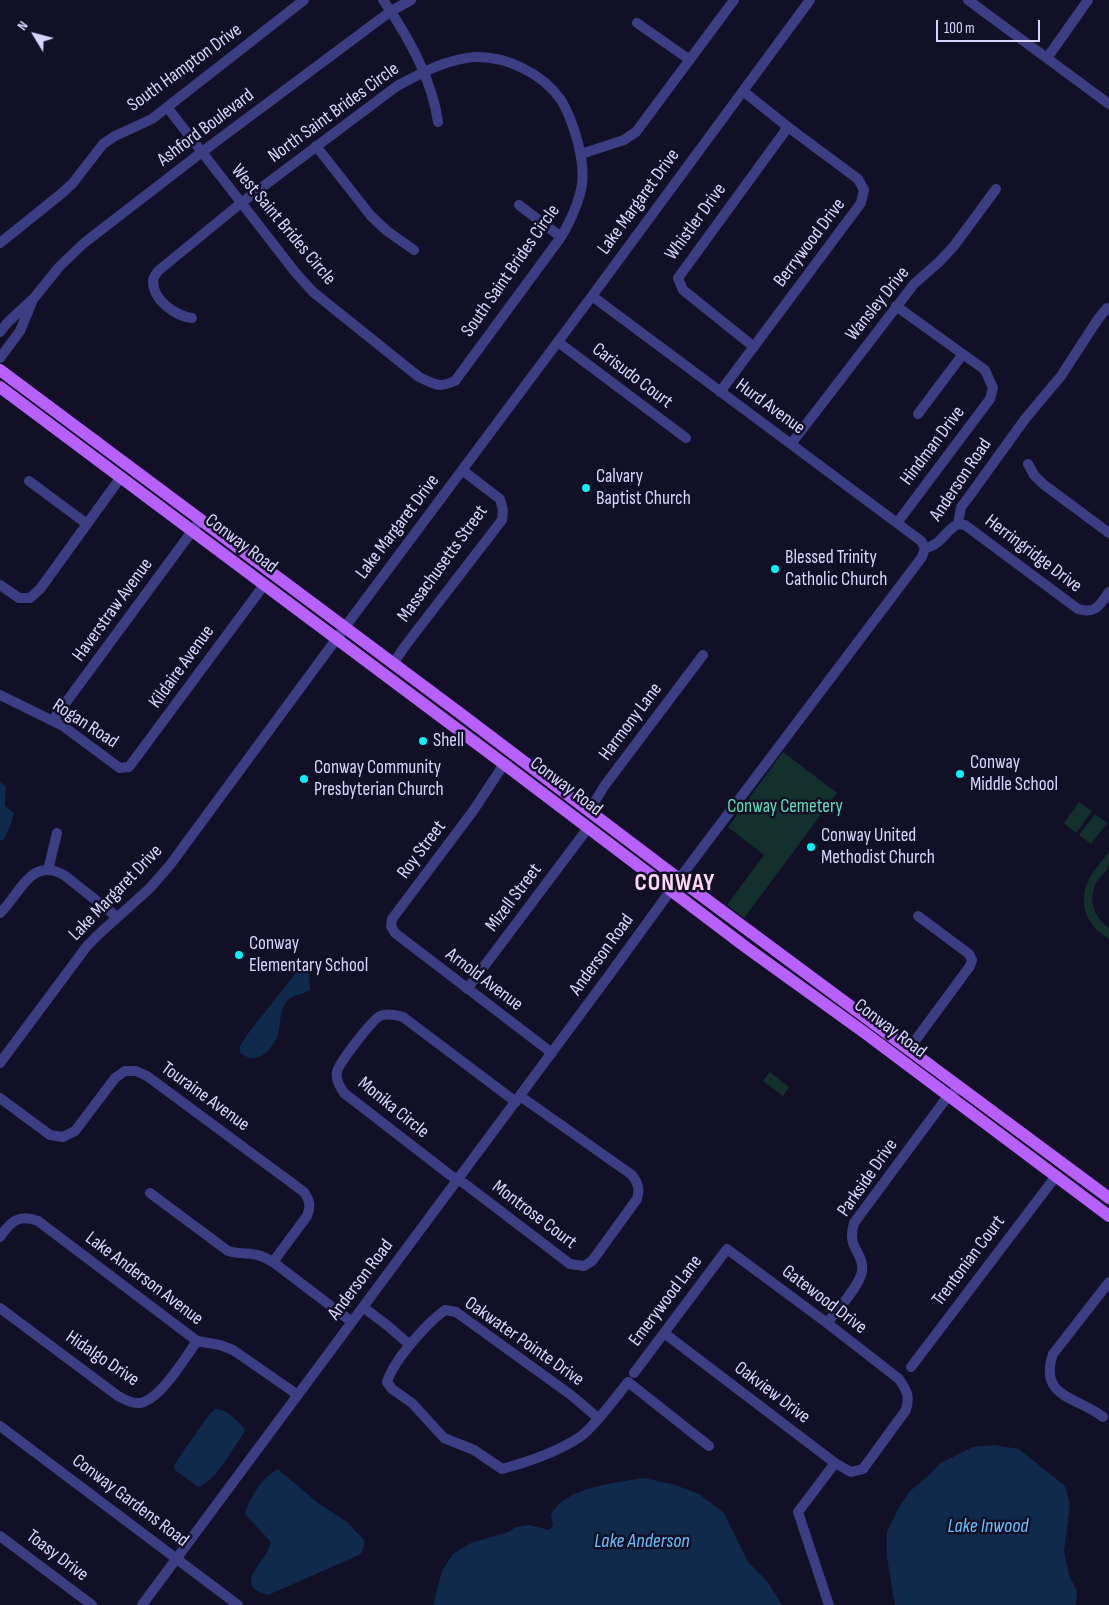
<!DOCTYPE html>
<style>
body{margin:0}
#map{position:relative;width:1109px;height:1605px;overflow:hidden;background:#121026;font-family:"Sofia Sans Condensed",sans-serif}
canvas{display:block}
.north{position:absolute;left:10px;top:10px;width:50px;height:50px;-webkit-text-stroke:4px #121026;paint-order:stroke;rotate:307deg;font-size:14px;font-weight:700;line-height:20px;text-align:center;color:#d8d6fe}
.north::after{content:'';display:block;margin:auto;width:18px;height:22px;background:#d8d6fe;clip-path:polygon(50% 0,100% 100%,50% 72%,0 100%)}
.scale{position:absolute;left:936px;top:20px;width:104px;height:22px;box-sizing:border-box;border:2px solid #d8d6fe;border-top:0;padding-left:6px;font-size:15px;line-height:18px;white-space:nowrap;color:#d8d6fe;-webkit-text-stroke:4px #121026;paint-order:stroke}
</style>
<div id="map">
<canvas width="1109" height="1605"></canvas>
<div class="north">N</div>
<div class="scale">100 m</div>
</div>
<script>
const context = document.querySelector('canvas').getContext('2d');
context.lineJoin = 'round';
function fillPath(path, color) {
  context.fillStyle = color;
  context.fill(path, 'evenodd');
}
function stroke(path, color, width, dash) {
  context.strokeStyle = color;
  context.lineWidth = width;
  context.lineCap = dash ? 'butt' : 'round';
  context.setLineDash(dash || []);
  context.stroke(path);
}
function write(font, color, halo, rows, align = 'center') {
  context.font = font + ' "Sofia Sans Condensed",sans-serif';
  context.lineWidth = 5;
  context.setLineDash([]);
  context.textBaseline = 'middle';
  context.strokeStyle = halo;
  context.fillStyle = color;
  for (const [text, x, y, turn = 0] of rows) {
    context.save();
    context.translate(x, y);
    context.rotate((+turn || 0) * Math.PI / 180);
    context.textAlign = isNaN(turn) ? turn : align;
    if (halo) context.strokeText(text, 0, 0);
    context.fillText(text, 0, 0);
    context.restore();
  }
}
const green = new Path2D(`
 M 783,752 L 837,793 L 744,918 L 727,905 L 764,855 L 728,827 Z
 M 1079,802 L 1092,811 L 1076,833 L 1064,823 Z
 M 1095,814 L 1107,823 L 1091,844 L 1079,835 Z
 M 1109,852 C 1109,856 1109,860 1109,864 C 1108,870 1102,875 1098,880 C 1087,897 1093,917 1109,928 L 1109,938 C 1087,928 1078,903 1088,881 C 1093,871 1102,861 1109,852 Z
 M 770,1072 L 789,1087 L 783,1096 L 763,1081 Z`);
const water = new Path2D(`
 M 0,782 L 6,786 L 5,806 L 14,813 L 10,827 L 3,841 L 0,840 Z
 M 302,965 L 309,968 L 310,990 C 302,996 293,993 286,1002 C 279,1012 281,1023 278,1035 C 275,1044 264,1058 254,1058 C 249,1059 245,1056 240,1053 L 240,1046 L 247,1035 Z
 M 215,1409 C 227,1408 236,1420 244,1428 L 245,1431 C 237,1443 212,1486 198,1487 L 175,1470 L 174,1465 L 208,1416 Z
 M 994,1445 L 1019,1449 L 1065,1486 L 1070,1505 L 1064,1551 L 1069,1575 L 1077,1591 L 1076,1605 L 895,1605 L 887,1558 L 887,1532 L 897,1511 L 909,1492 L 930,1474 L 939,1464 L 973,1447 Z
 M 278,1469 L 318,1503 L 347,1522 L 365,1541 L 362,1552 L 359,1555 L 268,1595 C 230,1585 268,1561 271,1542 L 245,1514 C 249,1497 263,1477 278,1469 Z
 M 644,1478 L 675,1485 L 699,1494 L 724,1513 L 748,1562 L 767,1581 L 782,1605 L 433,1605 L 442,1571 L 453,1554 L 471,1543 L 508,1532 L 516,1527 L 529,1525 L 549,1530 L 553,1526 L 551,1514 C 568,1486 615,1483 644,1478 Z`);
const minor = new Path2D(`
 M 383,0 C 408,36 432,79 438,122
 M 968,0 L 1109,104
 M 637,23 L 690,60
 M 1047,58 L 1088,0
 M 167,107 L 295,272 L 313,292 L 419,377 C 436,385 438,388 455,381 L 561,237 C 571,220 579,203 582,184 C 584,171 581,155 578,143 C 574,128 569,113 561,100 C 543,74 507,56 475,57 C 447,59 421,73 397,86 L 241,203 L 158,271 C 156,274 153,277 153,281 C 153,300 175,316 192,318
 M 316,146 L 371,216 L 387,231 L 414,250
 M 581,154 L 624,140 L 636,132 L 734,0
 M 519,205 L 561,237
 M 0,243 L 61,194 L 73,183 L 103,144 L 115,136 L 152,119 L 304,0
 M 592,296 L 897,523 L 921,541 L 925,548
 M 896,306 L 985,370 L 993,388 L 990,399 L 897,523
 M 0,332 L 8,322 L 34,298 L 59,267 L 84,243 L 202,152 L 391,11 L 411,0
 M 558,342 L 686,438
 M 754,347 L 683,290 L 678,278 L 788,127
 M 0,358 L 20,331 L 32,302
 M 720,392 L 861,203 L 864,190 L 858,179 L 788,127 L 743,91
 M 918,414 L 963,354
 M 791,444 L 914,284 L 939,262 L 954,246 L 996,189
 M 1028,464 L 1034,475 L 1043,484 L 1109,533
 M 29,481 L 87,524
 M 958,524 L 961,507 L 968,498 L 1025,419 L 1061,376 L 1098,319 L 1107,308
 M 958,524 L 965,525 L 1078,609 C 1096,614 1099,606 1109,592
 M 925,548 C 942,545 944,531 958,524
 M 0,585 L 19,598 L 30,598 L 40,589 L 121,477
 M 393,664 L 405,646 L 502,520 L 503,510 L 500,499 L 462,470
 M 0,695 L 63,726 L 117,766 L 120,768 L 129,767 L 264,585
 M 53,720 L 201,519
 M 504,764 L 473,811 L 392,919 L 391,926 L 395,933 L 552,1053
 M 589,811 L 605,785 L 703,655
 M 48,870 L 57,833
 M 0,913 C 20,895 30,856 64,875 L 117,917
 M 467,989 L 588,828
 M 909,1049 L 970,966 L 972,960 L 969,954 L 918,916
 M 0,1063 L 87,946 L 100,933 L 150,888 L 170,865 L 351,619 L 592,296 L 810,0
 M 0,1098 L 50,1135 L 63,1137 L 75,1131 L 115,1078 L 125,1071 L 136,1071 L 147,1076 L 304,1192 C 310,1201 311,1206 307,1216 L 273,1262
 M 516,1102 L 403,1017 C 396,1015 387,1013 380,1016 C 373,1019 338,1064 337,1072 C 335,1079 340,1087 344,1093 L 450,1175 L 465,1184 L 570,1264 L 584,1266 L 592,1261 L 637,1199 C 640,1189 638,1183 632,1175 L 520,1096
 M 150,1193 L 228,1251 C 247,1256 254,1250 273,1262 L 352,1322
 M 0,1237 C 11,1221 19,1214 38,1221 L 197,1341 L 220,1345 L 233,1350 L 298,1395
 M 363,1307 L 388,1326 L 410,1345
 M 0,1308 L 118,1396 C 124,1399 132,1404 140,1403 C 160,1400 185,1358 197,1341
 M 827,1323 C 836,1312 861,1284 862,1271 C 864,1251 846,1249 854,1223 L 945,1100 L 954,1092
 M 911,1367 L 1056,1176
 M 634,1373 L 727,1249 L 827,1323 L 899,1379 C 907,1391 910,1396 906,1410 L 863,1469 L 851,1472 L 835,1463 L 664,1333
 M 1103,1417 C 1078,1397 1038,1398 1053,1354 L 1109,1282
 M 598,1418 L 571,1395 L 456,1312 L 445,1310 C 427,1323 393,1361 387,1382 L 392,1389 L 412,1403 L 444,1438 L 474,1450 L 502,1469 C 528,1462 557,1452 580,1437 C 595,1426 616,1397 628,1382 L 709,1446
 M 0,1426 L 238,1605
 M 0,1536 L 92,1605
 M 142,1605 L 610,974 L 679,879 L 922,557 L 925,548
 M 829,1605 L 798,1512 L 835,1463`);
const major = new Path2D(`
 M 0,370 L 461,714 L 679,879 L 1109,1198
 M 0,387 L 504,764 L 747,948 L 865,1033 L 1109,1216`);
const markers = [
 [586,488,5,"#07f1f9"],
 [775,569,5,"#07f1f9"],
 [423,741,5,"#07f1f9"],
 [960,774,5,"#07f1f9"],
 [304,779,5,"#07f1f9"],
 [811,847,5,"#07f1f9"],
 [239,955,5,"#07f1f9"]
];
const streetNames = [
 ["South Hampton Drive",185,68,-36],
 ["North Saint Brides Circle",334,113,-36],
 ["Ashford Boulevard",206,128,-37],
 ["Lake Margaret Drive",639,202,-54],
 ["Whistler Drive",696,222,-54],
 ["West Saint Brides Circle",283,225,50],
 ["Berrywood Drive",810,243,-53],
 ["South Saint Brides Circle",511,271,-55],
 ["Wansley Drive",878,304,-51],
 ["Carisudo Court",632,376,37],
 ["Hurd Avenue",770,407,36],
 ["Hindman Drive",933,446,-53],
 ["Anderson Road",961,480,-56],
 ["Lake Margaret Drive",398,527,-53],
 ["Conway Road",241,544,37],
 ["Herringridge Drive",1033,554,37],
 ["Massachusetts Street",443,564,-54],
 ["Haverstraw Avenue",113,610,-54],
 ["Kildaire Avenue",182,667,-54],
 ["Harmony Lane",631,722,-53],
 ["Rogan Road",85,724,33],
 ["Conway Road",566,787,37],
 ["Roy Street",422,850,-53],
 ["Lake Margaret Drive",116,893,-46],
 ["Mizell Street",514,898,-53],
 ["Anderson Road",602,955,-54],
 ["Arnold Avenue",484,980,37],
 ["Conway Road",890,1029,37],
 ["Touraine Avenue",205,1097,36],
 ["Monika Circle",393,1108,39],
 ["Parkside Drive",868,1178,-55],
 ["Montrose Court",534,1215,37],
 ["Trentonian Court",969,1261,-53],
 ["Lake Anderson Avenue",144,1279,37],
 ["Anderson Road",361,1280,-53],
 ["Gatewood Drive",824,1300,37],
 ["Emerywood Lane",666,1301,-53],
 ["Oakwater Pointe Drive",524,1342,35],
 ["Hidalgo Drive",102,1359,34],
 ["Oakview Drive",772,1393,37],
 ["Conway Gardens Road",130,1501,37],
 ["Toasy Drive",57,1556,37]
];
const poiNames = [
 ["Calvary",596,477],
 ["Baptist Church",596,499],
 ["Blessed Trinity",785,558],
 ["Catholic Church",785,580],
 ["Shell",433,741],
 ["Conway",970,763],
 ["Middle School",970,785],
 ["Conway Community",314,768],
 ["Presbyterian Church",314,790],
 ["Conway United",821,836],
 ["Methodist Church",821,858],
 ["Conway",249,944],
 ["Elementary School",249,966]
];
const parkNames = [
 ["Conway Cemetery",785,807]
];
const waterNames = [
 ["Lake Inwood",988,1527],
 ["Lake Anderson",642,1542]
];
const districtNames = [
 ["CONWAY",675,884]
];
fillPath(green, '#13302d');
fillPath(water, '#0f2a4b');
stroke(minor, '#3c3e84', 10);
stroke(major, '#b760fb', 12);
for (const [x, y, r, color] of markers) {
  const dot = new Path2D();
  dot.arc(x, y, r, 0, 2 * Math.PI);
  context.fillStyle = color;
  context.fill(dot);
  stroke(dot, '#121026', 2);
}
write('19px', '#d8d6fe', '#121026', streetNames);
write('19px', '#d8d6fe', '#121026', poiNames, 'left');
write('19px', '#63ddb7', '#121026', parkNames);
write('italic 20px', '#67c1fc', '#121026', waterNames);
context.letterSpacing = '1px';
write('bold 24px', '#fed8f3', '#121026', districtNames);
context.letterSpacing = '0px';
</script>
